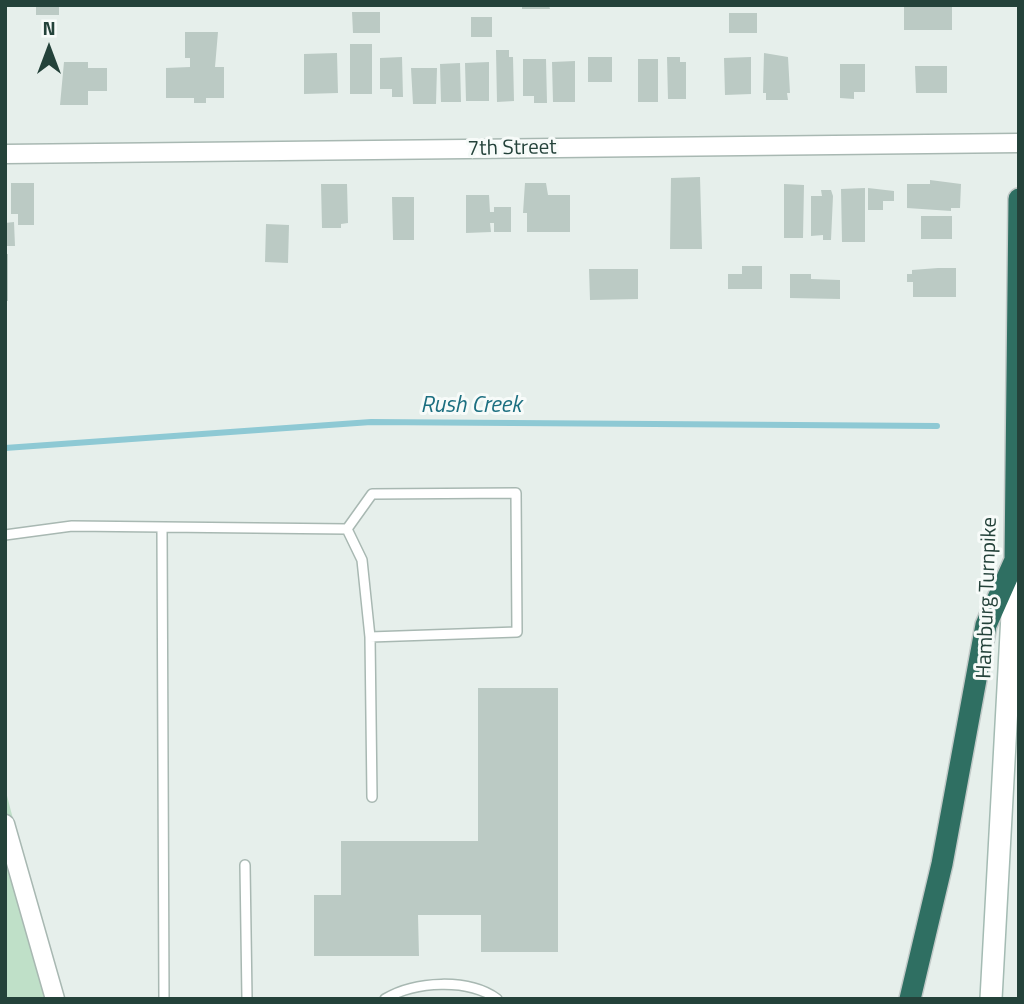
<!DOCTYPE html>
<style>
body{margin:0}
#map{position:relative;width:1024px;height:1004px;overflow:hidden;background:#e6efeb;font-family:"Titillium Web",sans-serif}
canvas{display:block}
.frame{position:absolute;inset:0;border:7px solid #24423a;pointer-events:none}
.north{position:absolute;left:14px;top:14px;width:70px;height:70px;-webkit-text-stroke:5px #f7fbf9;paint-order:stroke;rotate:0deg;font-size:19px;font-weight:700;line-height:28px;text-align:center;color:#24423a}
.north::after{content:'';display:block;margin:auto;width:24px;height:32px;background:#24423a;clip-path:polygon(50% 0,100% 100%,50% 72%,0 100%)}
</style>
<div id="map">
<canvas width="1024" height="1004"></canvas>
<div class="frame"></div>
<div class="north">N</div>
</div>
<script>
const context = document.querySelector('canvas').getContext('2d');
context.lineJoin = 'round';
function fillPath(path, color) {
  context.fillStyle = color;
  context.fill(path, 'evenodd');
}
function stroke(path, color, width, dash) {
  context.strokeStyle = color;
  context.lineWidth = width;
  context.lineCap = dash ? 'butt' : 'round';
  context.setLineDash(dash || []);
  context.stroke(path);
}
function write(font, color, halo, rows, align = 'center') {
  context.font = font + ' "Titillium Web",sans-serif';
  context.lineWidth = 6;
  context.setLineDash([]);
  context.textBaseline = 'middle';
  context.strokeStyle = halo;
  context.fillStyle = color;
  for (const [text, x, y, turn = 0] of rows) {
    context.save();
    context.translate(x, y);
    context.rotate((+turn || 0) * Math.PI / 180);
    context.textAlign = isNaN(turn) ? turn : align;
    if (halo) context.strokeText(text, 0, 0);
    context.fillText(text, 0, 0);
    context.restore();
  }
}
const green = new Path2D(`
 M 5,789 L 6,792 L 60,999 L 5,999 Z`);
const stream = new Path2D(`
 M 5,448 L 371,422 L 937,426`);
const building = new Path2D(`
 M 36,5 L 59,5 L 59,15 L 36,15 Z
 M 522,5 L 549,5 L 550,9 L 522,9 Z
 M 904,5 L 952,5 L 952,30 L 904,30 Z
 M 352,12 L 380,12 L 380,33 L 353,33 Z
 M 729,13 L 757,13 L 757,33 L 729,33 Z
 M 471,17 L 492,17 L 492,37 L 471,37 Z
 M 185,32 L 218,32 L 215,67 L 224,67 L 224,98 L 206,98 L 206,103 L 194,103 L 194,98 L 166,98 L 166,68 L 190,67 L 190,58 L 185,58 Z
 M 350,44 L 372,44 L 372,94 L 350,94 Z
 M 496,50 L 509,50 L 509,57 L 513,57 L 514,101 L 497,102 Z
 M 337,53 L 338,93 L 304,94 L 304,54 Z
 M 764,53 L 788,57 L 790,93 L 787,93 L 788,100 L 766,100 L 766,93 L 763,93 Z
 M 402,57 L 403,97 L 392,97 L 392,89 L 380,89 L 380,58 Z
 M 588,57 L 612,57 L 612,82 L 588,82 Z
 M 667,57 L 680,57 L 680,62 L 686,62 L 686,99 L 668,99 Z
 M 751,57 L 751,94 L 725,95 L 724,58 Z
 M 523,59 L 546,59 L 547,103 L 534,103 L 534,96 L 523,96 Z
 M 638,59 L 658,59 L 658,102 L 638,102 Z
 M 575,61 L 575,102 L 553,102 L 552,62 Z
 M 64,62 L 88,62 L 88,68 L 107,68 L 107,91 L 88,91 L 88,105 L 60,105 Z
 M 489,62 L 489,101 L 466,101 L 465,63 Z
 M 460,63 L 461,102 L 441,102 L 440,64 Z
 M 840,64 L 865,64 L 865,92 L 854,92 L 854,99 L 840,98 Z
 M 915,66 L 947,66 L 947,93 L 916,93 Z
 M 411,68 L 437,68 L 436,104 L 413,104 Z
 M 700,177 L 702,249 L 670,249 L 671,178 Z
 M 930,180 L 961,184 L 960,208 L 951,208 L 951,211 L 907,208 L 907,184 L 930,184 Z
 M 11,183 L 34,183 L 34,225 L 18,225 L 18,214 L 11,214 Z
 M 525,183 L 546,183 L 548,195 L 570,195 L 570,232 L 527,232 L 527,213 L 523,213 Z
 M 321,184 L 347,184 L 348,223 L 341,224 L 341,228 L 322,228 Z
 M 784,184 L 804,185 L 803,238 L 784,238 Z
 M 865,188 L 865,242 L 842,242 L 841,189 Z
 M 868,188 L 894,191 L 894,201 L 883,201 L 883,210 L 868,210 Z
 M 821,190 L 831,190 L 833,196 L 831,240 L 823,240 L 823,235 L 811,236 L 811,196 L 822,196 Z
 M 466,195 L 489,195 L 490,212 L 494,212 L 494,207 L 511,207 L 511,232 L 494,232 L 494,223 L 490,223 L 491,232 L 466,233 Z
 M 392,197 L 414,197 L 414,240 L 393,240 Z
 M 921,216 L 952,216 L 952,239 L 921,239 Z
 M 14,222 L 15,246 L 5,246 L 5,223 Z
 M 266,224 L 289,225 L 288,263 L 265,262 Z
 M 5,254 L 8,254 L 8,301 L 5,301 Z
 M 742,266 L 762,266 L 762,289 L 728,289 L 728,274 L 742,274 Z
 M 938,268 L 956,268 L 956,297 L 913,297 L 913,282 L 907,282 L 907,274 L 912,274 L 912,270 Z
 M 589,269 L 638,269 L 638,299 L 590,300 Z
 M 790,274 L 811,274 L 811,279 L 840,280 L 840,299 L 790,298 Z
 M 478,688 L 558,688 L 558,952 L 481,952 L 481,915 L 418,915 L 419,956 L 314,956 L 314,895 L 341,895 L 341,841 L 478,841 Z`);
const lane = new Path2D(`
 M 162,527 L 164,999
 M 347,529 L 362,560 L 370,637
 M 5,535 L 72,526 L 347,529 L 372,494 L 516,493 L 517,632 L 370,637 L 372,797
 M 245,865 L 247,999
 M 385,999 C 415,981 468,978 497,999`);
const street = new Path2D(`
 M 5,154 L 1019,143
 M 5,824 L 55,999`);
const secondary = new Path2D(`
 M 991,999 L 1015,560`);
const highway = new Path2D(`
 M 910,999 L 942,864 L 986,625 L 1015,560 L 1019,199`);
const streetNames = [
 ["7th Street",512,149,-1],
 ["Hamburg Turnpike",988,598,-88]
];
const waterNames = [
 ["Rush Creek",471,406]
];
fillPath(green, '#bfe0c8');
stroke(stream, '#8ec9d4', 6);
fillPath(building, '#bbcac4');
stroke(lane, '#a8b8b2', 12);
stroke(street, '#a8b8b2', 21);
stroke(secondary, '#a4bbb3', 24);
stroke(highway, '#c2cac8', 24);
stroke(lane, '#fff', 9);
stroke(street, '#fff', 18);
stroke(secondary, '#fff', 21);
stroke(highway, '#2f6f62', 21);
write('21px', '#24423a', '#f7fbf9', streetNames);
write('italic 23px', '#1c6f80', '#f7fbf9', waterNames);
</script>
